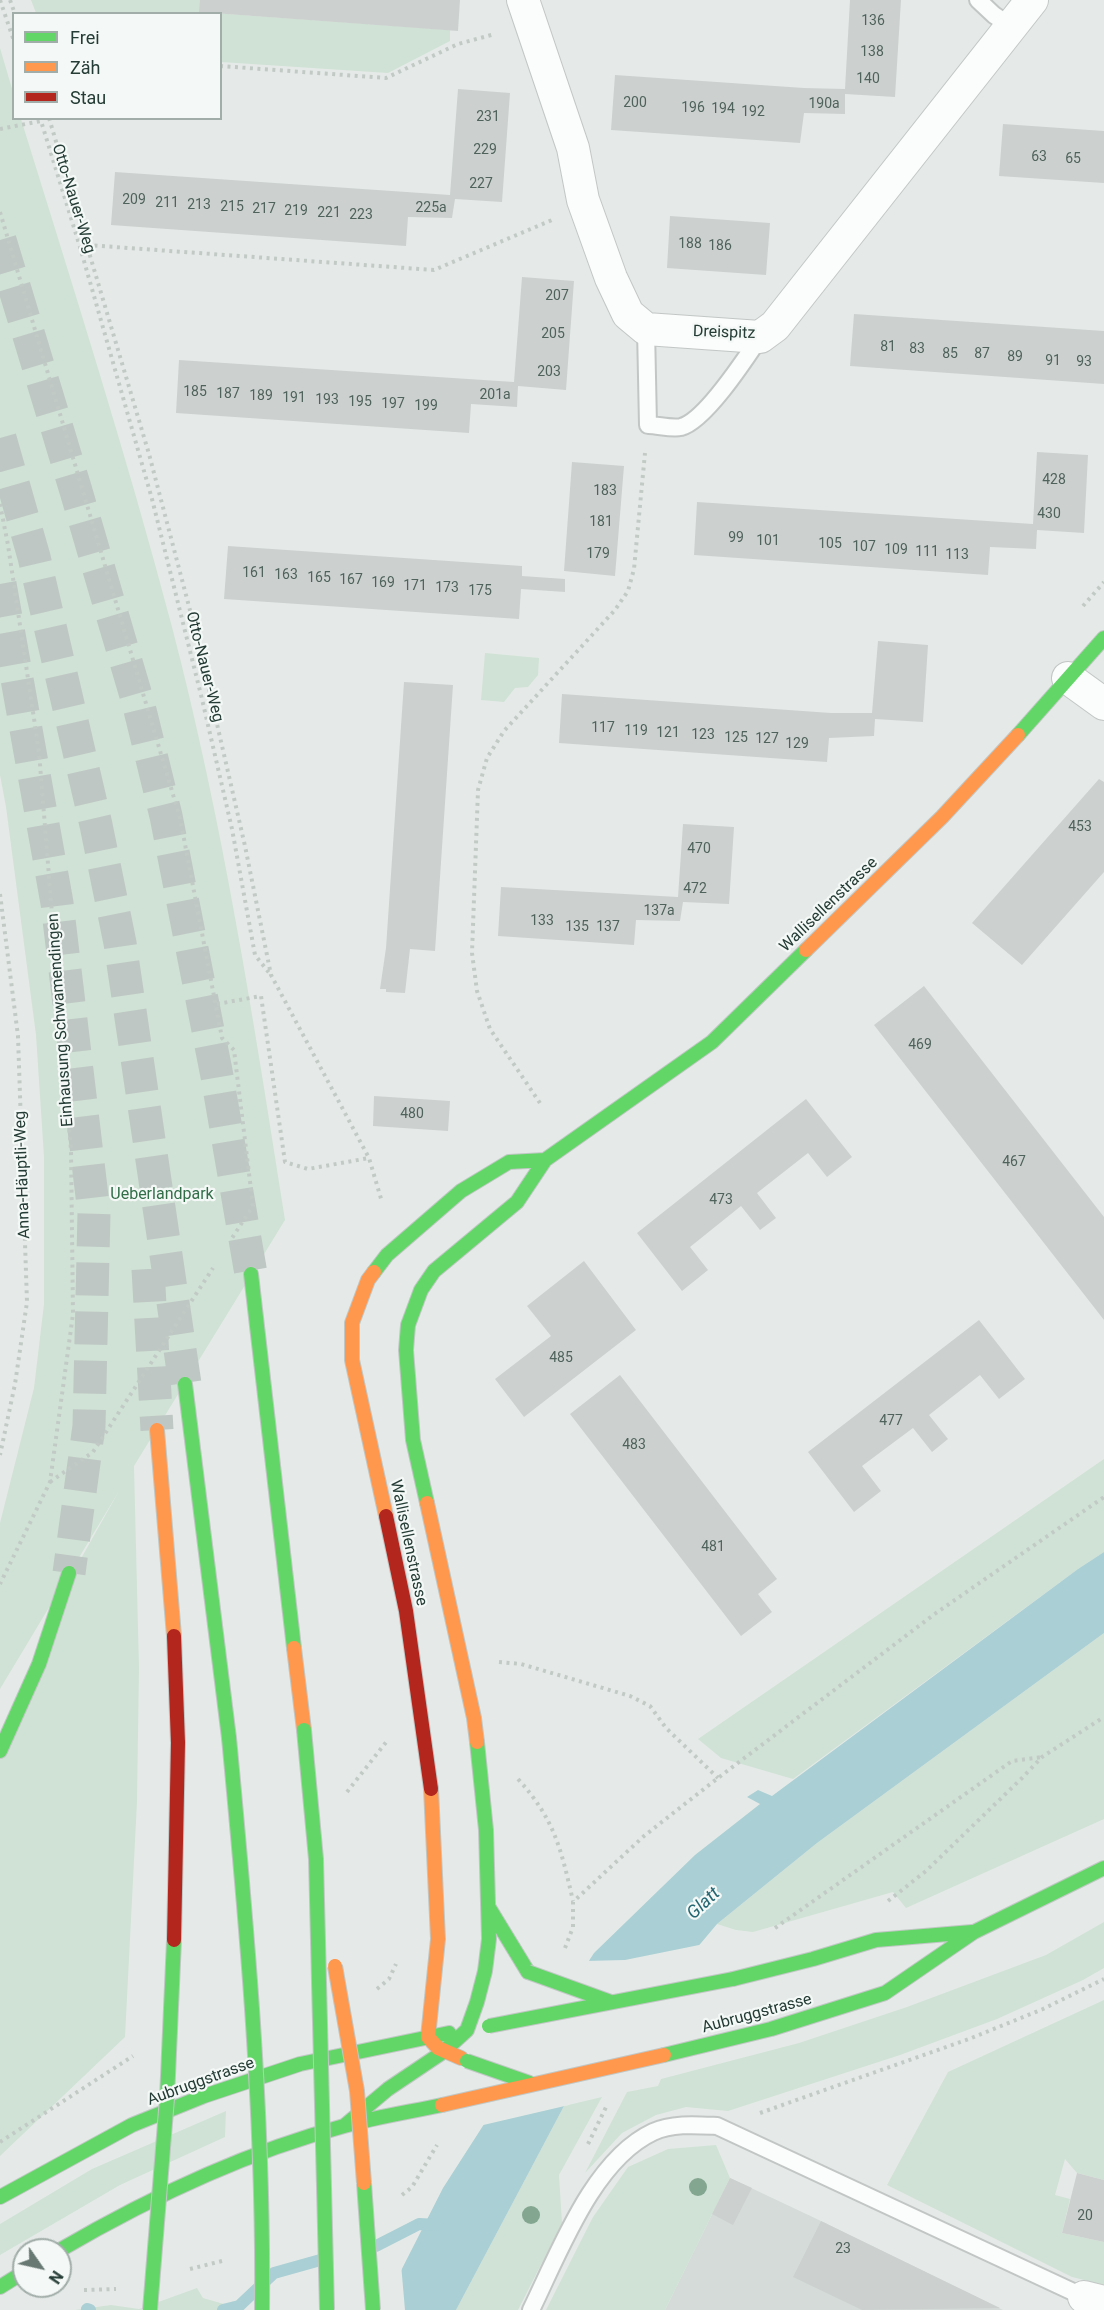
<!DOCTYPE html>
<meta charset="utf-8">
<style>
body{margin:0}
#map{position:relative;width:1104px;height:2310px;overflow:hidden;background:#e5eae8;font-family:Roboto,sans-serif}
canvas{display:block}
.legend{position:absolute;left:12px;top:12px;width:210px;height:108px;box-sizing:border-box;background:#f4f8f6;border:2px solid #a1ada9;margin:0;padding:8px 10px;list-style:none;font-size:18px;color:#243c35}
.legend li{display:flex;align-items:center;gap:12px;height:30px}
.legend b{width:30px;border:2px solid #a1ada9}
.north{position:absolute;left:12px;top:2238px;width:60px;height:60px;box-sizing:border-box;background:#f4f8f6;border:2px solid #a1ada9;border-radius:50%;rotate:124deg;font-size:16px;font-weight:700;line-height:24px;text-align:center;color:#243c35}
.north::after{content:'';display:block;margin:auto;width:21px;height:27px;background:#687974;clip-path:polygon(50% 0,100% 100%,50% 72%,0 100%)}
</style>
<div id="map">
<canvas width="1104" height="2310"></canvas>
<ul class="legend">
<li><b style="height:8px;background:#63d668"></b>Frei</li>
<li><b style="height:8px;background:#ff974d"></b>Zäh</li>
<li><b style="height:8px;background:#b3261e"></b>Stau</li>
</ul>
<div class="north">N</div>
</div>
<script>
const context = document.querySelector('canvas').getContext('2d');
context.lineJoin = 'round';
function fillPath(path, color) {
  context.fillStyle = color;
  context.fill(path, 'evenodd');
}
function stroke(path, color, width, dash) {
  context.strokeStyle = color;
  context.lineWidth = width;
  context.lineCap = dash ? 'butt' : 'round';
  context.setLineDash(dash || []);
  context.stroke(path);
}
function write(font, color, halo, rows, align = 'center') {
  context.font = font + ' Roboto,sans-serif';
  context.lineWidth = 4.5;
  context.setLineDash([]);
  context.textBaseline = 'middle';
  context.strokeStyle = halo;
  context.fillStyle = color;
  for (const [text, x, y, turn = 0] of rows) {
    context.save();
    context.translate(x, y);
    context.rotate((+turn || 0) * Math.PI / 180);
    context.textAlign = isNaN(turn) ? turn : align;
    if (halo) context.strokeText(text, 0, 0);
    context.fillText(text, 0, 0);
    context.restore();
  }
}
const built = new Path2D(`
 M 730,2178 L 821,2221 L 1003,2310 L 665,2310 Z`);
const green = new Path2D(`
 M 31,0 L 200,0 L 200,12 L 450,30 L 450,41 L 388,73 L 221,62 L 220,14 L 36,13 Z
 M 0,48 L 13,92 L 14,118 L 21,119 C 73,287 127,456 172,627 C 223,822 254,1022 285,1220 L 134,1466 L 139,1668 L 137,1802 L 125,2037 L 0,2156 L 0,1736 L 61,1594 L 119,1491 L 0,1689 L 0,1523 L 34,1388 L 44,1304 L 44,1157 L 36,1035 L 6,807 L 0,775 Z
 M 485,653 L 539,658 L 538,675 L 528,687 L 515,688 L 504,702 L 481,700 Z
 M 1104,1459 L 1104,1552 L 1078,1569 L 793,1779 L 721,1758 L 698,1739 Z
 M 1104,1633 L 1104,1819 L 906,1908 L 893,1892 L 753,1932 L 736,1930 L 717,1924 L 817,1843 Z
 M 1104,1922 L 1104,1968 L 1083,1980 L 997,2019 L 900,2055 L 728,2111 L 686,2107 L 656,2115 L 622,2133 L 585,2173 L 627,2092 L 658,2086 L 661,2079 L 799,2043 L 907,2007 L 1046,1955 Z
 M 1104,2000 L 1104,2180 L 1077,2173 L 1065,2159 L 1055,2195 L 1070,2199 L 1062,2233 L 1104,2242 L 1104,2285 L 1072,2277 L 887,2185 L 948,2072 Z
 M 602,2097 L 559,2175 L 562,2223 L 518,2310 L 456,2310 L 564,2106 Z
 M 226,2111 L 225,2137 L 120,2185 L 0,2255 L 0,2224 L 92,2169 Z
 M 716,2145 L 730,2178 L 665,2310 L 546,2310 L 593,2217 L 628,2167 L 668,2149 Z
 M 197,2288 L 203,2298 L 245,2310 L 75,2310 L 111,2305 L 139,2309 Z`);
const water = new Path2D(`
 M 1104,1552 L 1104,1633 L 817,1843 L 717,1924 L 564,2106 L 456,2310 L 381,2310 L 443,2188 L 594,1953 L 695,1855 L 760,1804 L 747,1797 L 758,1790 L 772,1796 L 1078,1569 Z`);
const pier = new Path2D(`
 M 704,1944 L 569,2105 L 479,2126 L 585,1961 L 625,1960 Z
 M 401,2264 L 405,2310 L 378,2310 L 378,2309 Z`);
const stream = new Path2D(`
 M 376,2246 L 419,2224 L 438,2225
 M 87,2309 L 90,2310
 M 223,2310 L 239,2306 L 274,2273 L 324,2259`);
const building = new Path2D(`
 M 200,0 L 460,0 L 458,31 L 199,12 Z
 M 850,0 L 901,0 L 895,97 L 845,94 L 845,114 L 804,113 L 800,143 L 611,130 L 615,75 L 804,88 L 845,89 Z
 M 458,89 L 510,93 L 502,202 L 455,199 L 452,218 L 408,217 L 406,246 L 111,225 L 115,172 L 450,195 Z
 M 1003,124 L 1104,131 L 1104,183 L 999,176 Z
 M 670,216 L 770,223 L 766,275 L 667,268 Z
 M 522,277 L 574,281 L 566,390 L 518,386 L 517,407 L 471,404 L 469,433 L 176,413 L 179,360 L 514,382 Z
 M 854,314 L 1104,331 L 1104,384 L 850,366 Z
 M 1037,452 L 1088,455 L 1084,533 L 1037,530 L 1036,549 L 990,547 L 988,575 L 694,555 L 697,502 L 1033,524 Z
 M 572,462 L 624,466 L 615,576 L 564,571 Z
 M 228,546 L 522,566 L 522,576 L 565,579 L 565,592 L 521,589 L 519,619 L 224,599 Z
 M 878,641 L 928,645 L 923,722 L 875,719 L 874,736 L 829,738 L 827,762 L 559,743 L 562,694 L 831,713 L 872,713 Z
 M 404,682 L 453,685 L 435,951 L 410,949 L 405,993 L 386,992 L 386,989 L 380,989 L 386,948 Z
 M 1099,779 L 1104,782 L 1104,872 L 1022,965 L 972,923 Z
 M 683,824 L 734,827 L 729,904 L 683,902 L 680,921 L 636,920 L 634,945 L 498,936 L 501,887 L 678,897 Z
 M 924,986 L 1104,1217 L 1104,1320 L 874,1025 Z
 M 374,1096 L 450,1101 L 448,1131 L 373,1126 Z
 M 806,1099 L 852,1157 L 827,1177 L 808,1153 L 757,1193 L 776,1218 L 760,1230 L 741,1206 L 690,1247 L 708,1270 L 682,1291 L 637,1233 Z
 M 584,1261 L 636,1330 L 524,1417 L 495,1379 L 551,1336 L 527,1306 Z
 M 979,1320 L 1025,1379 L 999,1399 L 980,1375 L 929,1415 L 948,1439 L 932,1452 L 913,1428 L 862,1466 L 881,1491 L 854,1512 L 808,1452 Z
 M 620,1375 L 777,1579 L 758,1594 L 772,1612 L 741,1636 L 570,1414 Z
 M 1077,2173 L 1104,2180 L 1104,2242 L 1062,2233 Z
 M 730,2178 L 752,2188 L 733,2225 L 712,2214 Z
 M 821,2221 L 1000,2308 L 862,2310 L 793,2277 Z`);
const highwayTunnel = new Path2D(`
 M 0,240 L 76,491 L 139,706 L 166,816 L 217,1076 L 251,1274
 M 0,438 L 34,557 L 96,825 L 120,943 L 185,1384
 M 0,584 L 57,903 L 94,1213 L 89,1426 L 69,1573
 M 148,1269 L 157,1430`);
const path = new Path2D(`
 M 0,0 L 14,41
 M 10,0 L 15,14
 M 220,66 L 386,78 L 458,44 L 495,34
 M 49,118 L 149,454 L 197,637 L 245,846 L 271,975 L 369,1158 L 382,1202
 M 0,129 L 41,121 L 80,247 L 152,499 L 202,699 L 232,829 L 255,955 L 270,974
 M 0,212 L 180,818 L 222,1038 L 234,1050 L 253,1206 L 230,1241
 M 87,245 L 434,270 L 552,220
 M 0,504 L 8,545 L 39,752 L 71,1150 L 73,1314 L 50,1482 L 0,1584
 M 1083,606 L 1104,582
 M 0,894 L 18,1036 L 27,1302 L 15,1384 L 0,1455
 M 217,1004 L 261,996 L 285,1162 L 308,1169 L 369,1158
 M 540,1103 L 490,1029 L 477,991 L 472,953 L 478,790 L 487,758 L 504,731 L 615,610 L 628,591 L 634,569 L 645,453
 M 50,1482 L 93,1452 L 213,1268
 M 499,1662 L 521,1664 L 630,1696 L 650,1706 L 666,1728 L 718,1778
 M 518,1779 C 555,1820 561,1849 573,1901
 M 347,1792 L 387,1741
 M 888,1901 L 926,1871 L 1022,1778 L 1042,1757 L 1104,1717
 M 775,1928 L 1012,1761 L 1042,1757
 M 565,1948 L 573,1927 L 573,1902 L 644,1836 L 718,1778 L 936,1613 L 1104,1497
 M 377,1989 L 389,1979 L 396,1964
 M 760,2113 L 969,2039 L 1043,2009 L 1104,1979
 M 0,2142 L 133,2056
 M 588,2144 L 607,2105
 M 402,2195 L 412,2187 L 437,2145
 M 190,2269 L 226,2260
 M 84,2290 L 116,2289`);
const lane = new Path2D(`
 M 978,0 L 994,15 L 1012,27
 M 646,329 L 648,425 C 658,425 671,429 681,427 C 705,421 746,358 760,337
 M 531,2310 C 559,2253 593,2160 653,2132 C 672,2123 697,2125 717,2126 L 1084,2297 L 1082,2301`);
const street = new Path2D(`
 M 523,0 L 573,148 L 583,200 L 611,278 L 628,314 L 646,329 L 760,337 L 775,326 L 1032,0
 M 1068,678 L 1104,704
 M 1084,2297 L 1104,2302`);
const fast = new Path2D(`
 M 1018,735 L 1104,638
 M 374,1272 L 387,1255 L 461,1191 L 509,1162 L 545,1160
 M 251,1274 L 294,1648
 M 185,1384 L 229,1738
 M 427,1503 L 413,1440 L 406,1350 L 408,1325 L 421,1290 L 434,1271 L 517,1202 L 545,1160 L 712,1042 L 806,950
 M 0,1751 L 39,1664 L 69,1573
 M 489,1908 L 528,1972
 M 733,1979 L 813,1959 L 876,1940 L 972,1932
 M 664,2055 L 771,2029 L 885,1993 L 974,1932 L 1104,1868
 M 344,2126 L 388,2089 L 443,2052 L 467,2030 L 477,2002 L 485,1971 L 489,1939 L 486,1830 L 477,1742
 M 0,2197 L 132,2125 L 204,2096 L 300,2064 L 449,2033
 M 60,2250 C 149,2198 243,2153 344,2126 C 376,2117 409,2112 442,2105
 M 0,2287 L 24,2272`);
const slow = new Path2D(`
 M 806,950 L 942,817 L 1018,735
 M 374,1272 L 368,1280 L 352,1323 L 352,1360 L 386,1516
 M 157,1430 L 174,1636
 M 427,1503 L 474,1718 L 477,1742
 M 294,1648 L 304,1730
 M 431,1789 L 438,1939 L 428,2037 L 438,2048 L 461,2058`);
const jam = new Path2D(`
 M 386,1516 L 406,1611 L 431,1789
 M 174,1636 L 178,1743`);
const fastBridge = new Path2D(`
 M 304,1730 L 316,1859 L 327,2310
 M 229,1738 C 247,1929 264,2118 262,2310
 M 528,1972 L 611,2002
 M 489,2026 L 733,1979
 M 467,2061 L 530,2083
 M 364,2183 L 373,2310
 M 150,2310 L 167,2098 L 174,1940`);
const slowBridge = new Path2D(`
 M 335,1966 L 357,2091 L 364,2183
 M 442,2105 L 664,2055`);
const jamBridge = new Path2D(`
 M 174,1940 L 178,1743`);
const trees = [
 [698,2187],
 [531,2215]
];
const numberNames = [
 ["136",873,21],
 ["138",872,52],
 ["140",868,79],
 ["200",635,103],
 ["190a",824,104],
 ["196",693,108],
 ["194",723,109],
 ["192",753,112],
 ["231",488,117],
 ["229",485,150],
 ["63",1039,157],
 ["65",1073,159],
 ["227",481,184],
 ["209",134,200],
 ["211",167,203],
 ["213",199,205],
 ["215",232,207],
 ["225a",431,208],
 ["217",264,209],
 ["219",296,211],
 ["221",329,213],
 ["223",361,215],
 ["188",690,244],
 ["186",720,246],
 ["207",557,296],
 ["205",553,334],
 ["81",888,347],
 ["83",917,349],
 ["85",950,354],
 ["87",982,354],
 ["89",1015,357],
 ["91",1053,361],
 ["93",1084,362],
 ["203",549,372],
 ["185",195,392],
 ["187",228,394],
 ["201a",495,395],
 ["189",261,396],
 ["191",294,398],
 ["193",327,400],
 ["195",360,402],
 ["197",393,404],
 ["199",426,406],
 ["428",1054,480],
 ["183",605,491],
 ["430",1049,514],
 ["181",601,522],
 ["99",736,538],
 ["101",768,541],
 ["105",830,544],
 ["107",864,547],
 ["109",896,550],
 ["111",927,552],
 ["179",598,554],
 ["113",957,555],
 ["161",254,573],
 ["163",286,575],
 ["165",319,578],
 ["167",351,580],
 ["169",383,583],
 ["171",415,586],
 ["173",447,588],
 ["175",480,591],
 ["117",603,728],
 ["119",636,731],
 ["121",668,733],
 ["123",703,735],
 ["125",736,738],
 ["127",767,739],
 ["129",797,744],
 ["453",1080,827],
 ["470",699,849],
 ["472",695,889],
 ["137a",659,911],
 ["133",542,921],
 ["135",577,927],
 ["137",608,927],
 ["469",920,1045],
 ["480",412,1114],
 ["467",1014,1162],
 ["473",721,1200],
 ["485",561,1358],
 ["477",891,1421],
 ["483",634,1445],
 ["481",713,1547],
 ["20",1085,2216],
 ["23",843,2249]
];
const streetNames = [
 ["Otto-Nauer-Weg",73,199,73],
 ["Dreispitz",724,333,2],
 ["Otto-Nauer-Weg",204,667,76],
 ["Wallisellenstrasse",829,905,-44],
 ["Einhausung Schwamendingen",61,1020,-94],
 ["Anna-Häuptli-Weg",23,1175,-92],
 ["Wallisellenstrasse",408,1543,78],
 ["Aubruggstrasse",757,2014,-15],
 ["Aubruggstrasse",201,2082,-20]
];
const parkNames = [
 ["Ueberlandpark",162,1195]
];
const waterNames = [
 ["Glatt",704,1904,-43]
];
fillPath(built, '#d4dbd8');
fillPath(green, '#d0e2d5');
fillPath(water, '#aacfd4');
fillPath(pier, '#e5eae8');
stroke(stream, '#aacfd4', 12);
fillPath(building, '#ccd1cf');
stroke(highwayTunnel, '#bec7c4', 33, [33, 16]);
stroke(lane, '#c2c7c5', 20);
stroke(street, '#c2c7c5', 34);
stroke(fast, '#c1c7c5', 16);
stroke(slow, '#c1c7c5', 16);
stroke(jam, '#c1c7c5', 16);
stroke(path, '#c2cac6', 4, [3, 4.5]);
stroke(lane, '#fbfcfc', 16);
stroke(street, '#fbfcfc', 32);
stroke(fast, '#63d668', 14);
stroke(slow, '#ff974d', 14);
stroke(jam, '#b3261e', 14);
stroke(fastBridge, '#c1c7c5', 16, []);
stroke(slowBridge, '#c1c7c5', 16, []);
stroke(jamBridge, '#c1c7c5', 16, []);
stroke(fastBridge, '#63d668', 14);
stroke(slowBridge, '#ff974d', 14);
stroke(jamBridge, '#b3261e', 14);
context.fillStyle = '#83a691';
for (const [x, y] of trees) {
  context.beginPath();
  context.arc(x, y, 9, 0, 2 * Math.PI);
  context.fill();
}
write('14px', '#4f625c', null, numberNames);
write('16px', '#243c35', '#f4f8f6', streetNames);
write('16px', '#326f49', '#f4f8f6', parkNames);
write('italic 18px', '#246672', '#f4f8f6', waterNames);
</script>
